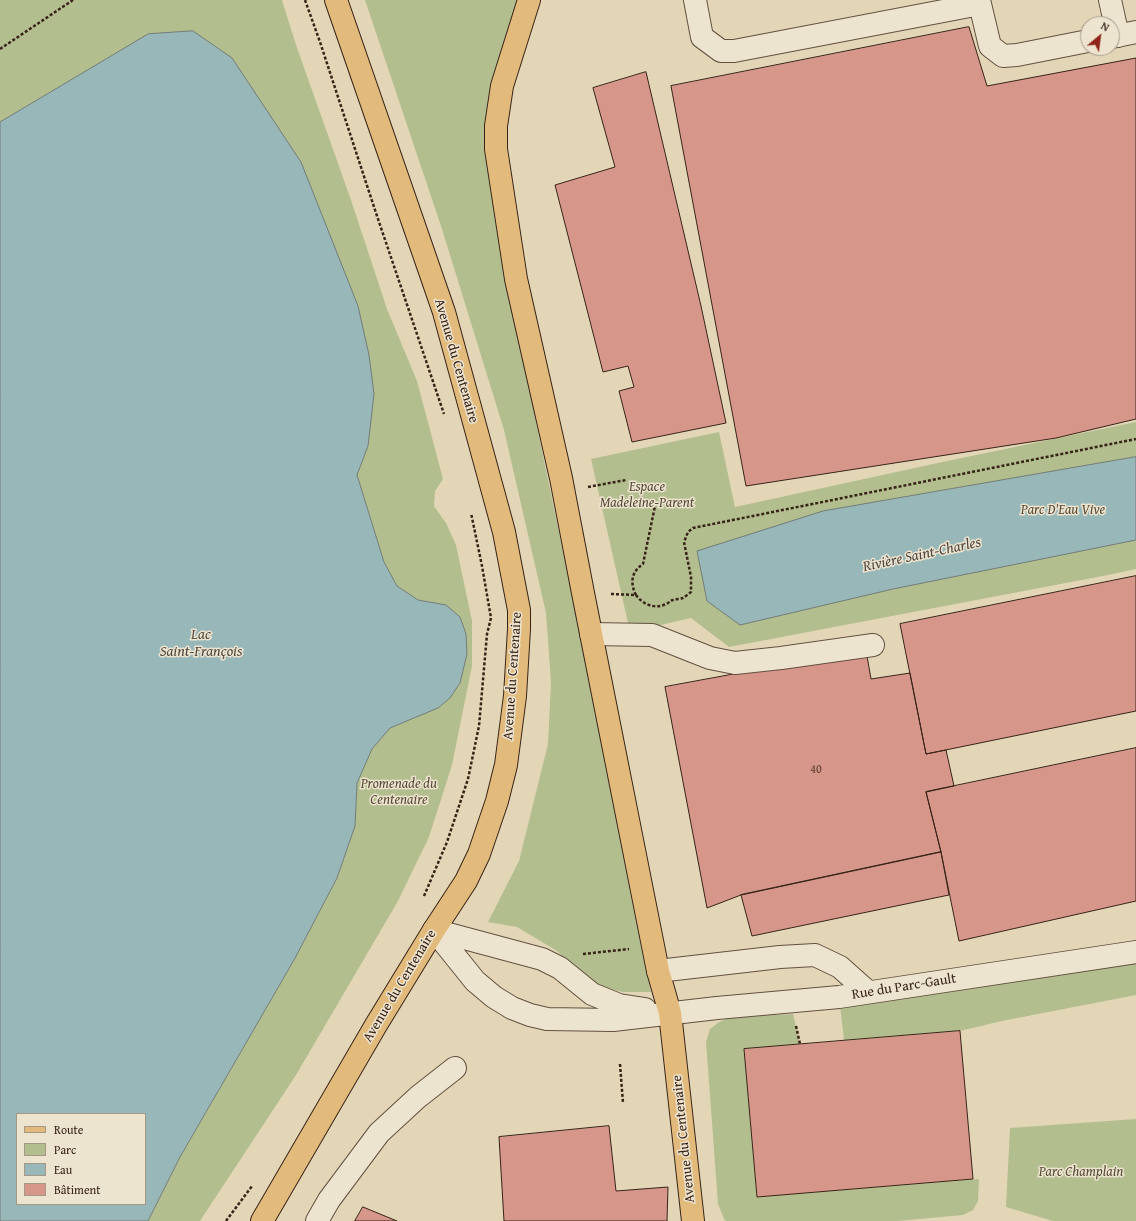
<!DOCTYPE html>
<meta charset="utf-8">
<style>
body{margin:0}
#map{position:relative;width:1136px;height:1221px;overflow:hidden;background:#e3d6b7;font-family:"Gentium Book Plus",serif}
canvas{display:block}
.legend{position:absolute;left:16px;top:1113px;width:130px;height:92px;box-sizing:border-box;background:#ede4d0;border:1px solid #a59786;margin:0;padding:5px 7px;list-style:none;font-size:12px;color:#382318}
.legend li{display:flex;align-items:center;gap:8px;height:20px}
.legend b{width:20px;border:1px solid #a59786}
.north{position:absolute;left:1080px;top:16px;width:40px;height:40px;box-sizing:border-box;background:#ede4d0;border:1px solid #a59786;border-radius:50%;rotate:29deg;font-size:11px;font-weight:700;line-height:16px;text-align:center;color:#382318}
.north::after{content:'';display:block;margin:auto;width:14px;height:18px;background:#8f2418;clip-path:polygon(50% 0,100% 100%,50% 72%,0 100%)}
</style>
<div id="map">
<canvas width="1136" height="1221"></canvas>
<ul class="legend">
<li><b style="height:5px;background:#e2bb7c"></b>Route</li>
<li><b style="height:11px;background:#b3be8f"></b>Parc</li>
<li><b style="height:11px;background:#98b7b8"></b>Eau</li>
<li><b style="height:11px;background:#d7968a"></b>Bâtiment</li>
</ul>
<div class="north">N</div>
</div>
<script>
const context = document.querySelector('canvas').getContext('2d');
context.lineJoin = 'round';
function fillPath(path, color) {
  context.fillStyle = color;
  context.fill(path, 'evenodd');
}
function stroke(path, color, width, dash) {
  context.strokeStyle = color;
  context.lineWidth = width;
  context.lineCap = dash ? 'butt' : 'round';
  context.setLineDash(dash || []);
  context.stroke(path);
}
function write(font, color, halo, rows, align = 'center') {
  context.font = font + ' "Gentium Book Plus",serif';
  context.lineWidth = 3;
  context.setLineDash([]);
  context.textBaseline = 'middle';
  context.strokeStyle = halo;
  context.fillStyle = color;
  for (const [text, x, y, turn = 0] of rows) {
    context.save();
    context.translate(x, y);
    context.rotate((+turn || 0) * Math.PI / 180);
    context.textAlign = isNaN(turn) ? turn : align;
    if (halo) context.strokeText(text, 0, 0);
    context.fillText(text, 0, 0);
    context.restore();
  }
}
const green = new Path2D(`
 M 0,0 L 282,0 L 296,45 L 351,200 L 387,309 L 417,381 L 443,479 L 435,491 L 434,506 L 446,523 L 456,545 L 472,621 L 472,666 L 452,765 L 429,837 L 398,901 L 296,1075 L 200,1221 L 148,1221 L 180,1157 L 294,960 L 337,878 L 355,826 L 357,783 L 372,749 L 390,728 L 438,708 L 450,698 L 460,683 L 467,654 L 446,605 L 418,600 L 397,586 L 384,562 L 357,475 L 368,446 L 148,34 L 0,122 Z
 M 365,0 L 521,0 L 493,194 L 536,422 L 591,686 L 651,992 L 623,992 L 606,988 L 586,979 L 557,951 L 517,927 L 488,922 L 519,861 L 548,744 L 551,683 L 546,613 L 504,430 L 442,229 Z
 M 1136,422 L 1136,569 L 1108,575 L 729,647 L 691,618 L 630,632 L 591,459 L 719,432 L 735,507 L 947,461 Z
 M 1136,952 L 1136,995 L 1002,1021 L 960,1031 L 844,1040 L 839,997 Z
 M 793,1014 L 800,1044 L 744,1049 L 757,1197 L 979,1179 L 978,1201 L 973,1210 L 963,1215 L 898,1221 L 726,1221 L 724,1219 L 718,1204 L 706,1042 L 710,1029 L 719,1022 L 731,1017 Z
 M 1136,1119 L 1136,1221 L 1053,1221 L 1006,1207 L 1010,1128 Z`);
const water = new Path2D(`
 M 193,31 L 232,58 L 301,162 L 358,306 L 369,355 L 374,394 L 368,446 L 357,475 L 384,562 L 397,586 L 418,600 L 446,605 L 460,617 L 466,634 L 467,654 L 460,683 L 450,698 L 438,708 L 390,728 L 372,749 L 357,783 L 355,826 L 337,878 L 294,960 L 180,1157 L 148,1221 L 0,1221 L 0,122 L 148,34 ZM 17,1114 L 145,1114 L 145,1204 L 17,1204 Z
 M 1136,457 L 1136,540 L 893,589 L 740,625 L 707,601 L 697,551 L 823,511 Z`);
const building = new Path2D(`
 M 969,27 L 987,86 L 1136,58 L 1136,419 L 1056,438 L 746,486 L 671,86 Z
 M 646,72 L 701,306 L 726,423 L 632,442 L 619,391 L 634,387 L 628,366 L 603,372 L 555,185 L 615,167 L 593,88 Z
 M 1136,576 L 1136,711 L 926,754 L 900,624 Z
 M 866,650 L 871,679 L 910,673 L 926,754 L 946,750 L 954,786 L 926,792 L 941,852 L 741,895 L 707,908 L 665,687 Z
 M 1136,748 L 1136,901 L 959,941 L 941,852 L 926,792 Z
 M 941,852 L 949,895 L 752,936 L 741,895 Z
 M 960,1031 L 973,1179 L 757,1197 L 744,1049 Z
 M 609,1126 L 616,1191 L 668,1187 L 667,1221 L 504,1221 L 499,1137 Z
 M 363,1207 L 397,1221 L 355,1221 Z`);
const path = new Path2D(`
 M 305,0 L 320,42 L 377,216 L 444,414
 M 0,49 L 73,0
 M 588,487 L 626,480
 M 611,594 L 636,595 C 643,605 656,610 668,603 C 671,601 669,601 673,600 C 676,599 680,599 683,598 C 685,597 688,594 691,592 L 691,577 L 684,542 L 688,532 L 693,528 L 1136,439
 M 636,595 C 630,583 631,572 643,564 L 655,506
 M 424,896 L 447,842 L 468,779 L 479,726 L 487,634 L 491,618 L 482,566 L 471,513
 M 583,954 L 629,949
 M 796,1026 L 800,1044
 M 620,1064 L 623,1103
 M 226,1221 L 252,1186`);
const minor = new Path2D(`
 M 695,0 L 702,37 L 721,51 L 734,51 L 980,4 L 990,46 L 1003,56 L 1017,55 L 1088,41
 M 1110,0 L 1118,36
 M 1112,37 L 1136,32
 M 591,634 L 652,635 L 710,658 L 735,663 L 781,658 L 873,645
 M 434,930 L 475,981 L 494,997 L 512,1008 L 530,1015 L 547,1019 L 613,1020 L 717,1008 L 839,997 L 1136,952
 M 434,930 L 542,959 L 560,968 L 592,994 L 619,1005 L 645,1009
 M 658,971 L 780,957 L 815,955 L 840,967 L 868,992
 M 317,1221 L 329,1200 L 379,1133 L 418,1097 L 455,1068`);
const major = new Path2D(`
 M 529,0 L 502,86 L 496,126 L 496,149 L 516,279 L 561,478 L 583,593 L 658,971 L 670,1013 L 693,1221
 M 262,1221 L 376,1025 L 434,930 L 466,881 L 479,854 L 497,801 L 506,765 L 515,696 L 519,629 L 519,610 L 504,532 L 444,312 L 336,0`);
const numberNames = [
 ["40",816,770]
];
const streetNames = [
 ["Avenue du Centenaire",456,361,74],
 ["Avenue du Centenaire",513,676,-86],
 ["Avenue du Centenaire",400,986,-59],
 ["Rue du Parc-Gault",904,987,-9],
 ["Avenue du Centenaire",684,1139,-96]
];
const parkNames = [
 ["Espace",647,487],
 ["Madeleine-Parent",647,503],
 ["Parc D'Eau Vive",1063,510],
 ["Promenade du",399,784],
 ["Centenaire",399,800],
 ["Parc Champlain",1081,1172]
];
const waterNames = [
 ["Rivière Saint-Charles",922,555,-12],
 ["Lac",201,635],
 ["Saint-François",201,652]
];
fillPath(green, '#b3be8f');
fillPath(water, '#98b7b8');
stroke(water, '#727c78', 1);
fillPath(building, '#d7968a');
stroke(building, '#382318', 1);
stroke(minor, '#635040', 24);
stroke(major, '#382318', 24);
stroke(path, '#382318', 2.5, [3, 2]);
stroke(minor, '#ede4d0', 22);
stroke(major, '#e2bb7c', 22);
write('12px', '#604034', null, numberNames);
write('14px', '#382318', '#ede4d0', streetNames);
write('italic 14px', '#574a36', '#ede4d0', parkNames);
write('italic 15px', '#504840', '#ede4d0', waterNames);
</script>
